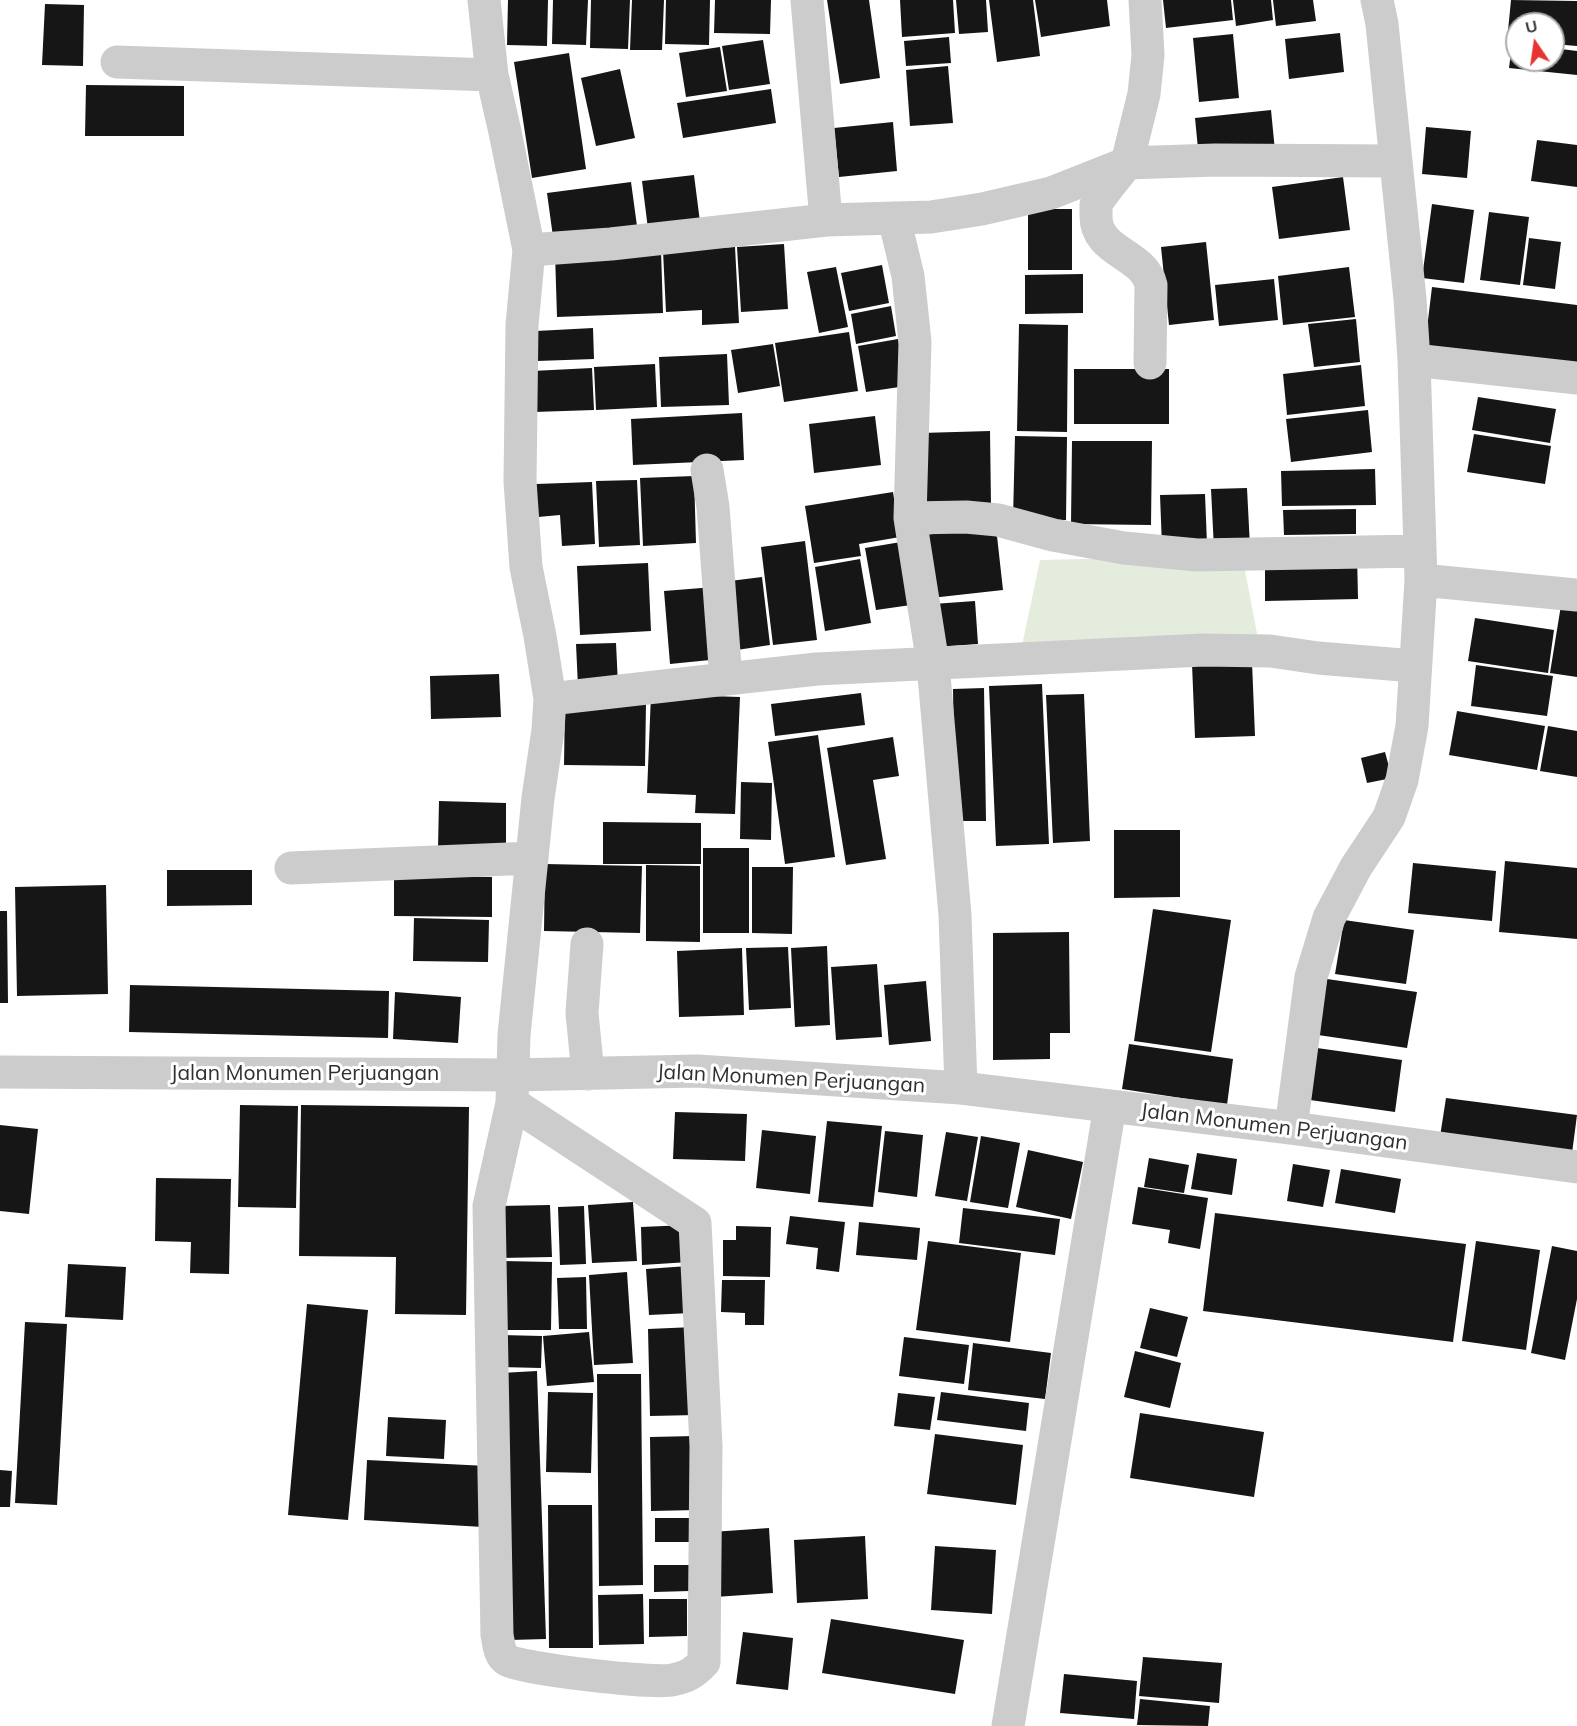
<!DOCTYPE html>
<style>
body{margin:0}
#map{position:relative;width:1577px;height:1726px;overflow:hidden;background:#fff;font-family:Mulish,sans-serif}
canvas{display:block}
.north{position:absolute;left:1505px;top:12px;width:60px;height:60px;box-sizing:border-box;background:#fff;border:2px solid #acacac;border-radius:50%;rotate:347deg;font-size:16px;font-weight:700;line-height:24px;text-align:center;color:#2f2f2f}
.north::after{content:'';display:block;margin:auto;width:21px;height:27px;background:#e83430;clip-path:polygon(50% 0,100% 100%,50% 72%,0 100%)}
</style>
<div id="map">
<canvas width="1577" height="1726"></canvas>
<div class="north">U</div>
</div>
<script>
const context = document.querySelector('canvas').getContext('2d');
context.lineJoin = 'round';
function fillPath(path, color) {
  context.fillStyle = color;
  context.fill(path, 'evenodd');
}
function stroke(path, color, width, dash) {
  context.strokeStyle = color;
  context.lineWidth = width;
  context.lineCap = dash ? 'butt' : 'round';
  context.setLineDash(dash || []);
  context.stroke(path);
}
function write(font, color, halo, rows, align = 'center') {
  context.font = font + ' Mulish,sans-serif';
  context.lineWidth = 6;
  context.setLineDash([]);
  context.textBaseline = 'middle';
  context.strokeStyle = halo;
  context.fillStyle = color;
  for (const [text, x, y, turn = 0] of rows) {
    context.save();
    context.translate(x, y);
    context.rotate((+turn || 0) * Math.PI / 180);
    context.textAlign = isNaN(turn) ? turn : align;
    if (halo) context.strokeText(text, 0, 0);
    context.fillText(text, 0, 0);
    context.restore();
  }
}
const green = new Path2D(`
 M 1242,555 L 1259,644 L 1020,655 L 1040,560 Z`);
const building = new Path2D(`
 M 508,0 L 548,0 L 547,46 L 507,45 Z
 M 553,0 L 588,0 L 586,45 L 552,44 Z
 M 591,0 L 630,0 L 628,49 L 590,48 Z
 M 632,0 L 664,0 L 662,50 L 630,50 Z
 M 666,0 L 710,0 L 709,45 L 665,44 Z
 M 715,0 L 771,0 L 770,34 L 714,33 Z
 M 827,0 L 869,0 L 880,78 L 840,84 Z
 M 900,0 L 953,0 L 955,33 L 902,37 Z
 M 956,0 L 986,0 L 988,32 L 959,34 Z
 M 989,0 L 1033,0 L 1040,56 L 997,62 Z
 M 1035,0 L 1107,0 L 1110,26 L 1041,37 Z
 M 1163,0 L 1231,0 L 1233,20 L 1166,28 Z
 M 1233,0 L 1271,0 L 1273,20 L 1236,26 Z
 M 1273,0 L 1313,0 L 1316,21 L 1276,26 Z
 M 1511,0 L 1577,1 L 1577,46 L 1553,44 L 1553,24 L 1517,24 L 1517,42 L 1507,41 Z
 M 45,4 L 84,5 L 83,66 L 42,65 Z
 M 1340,33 L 1344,72 L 1289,79 L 1285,39 Z
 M 1233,34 L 1239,98 L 1199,102 L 1193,38 Z
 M 949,37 L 951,63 L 906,66 L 904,41 Z
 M 763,40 L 770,84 L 729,90 L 722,46 Z
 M 1512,44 L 1517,44 L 1517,60 L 1553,60 L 1553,48 L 1577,51 L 1577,75 L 1509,68 Z
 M 720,47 L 727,91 L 686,97 L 679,53 Z
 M 569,53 L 586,169 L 532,178 L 514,62 Z
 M 948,66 L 953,123 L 910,126 L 906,70 Z
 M 620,69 L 635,138 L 596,146 L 581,78 Z
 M 86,85 L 184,86 L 184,136 L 85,136 Z
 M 771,89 L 776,123 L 683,138 L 677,103 Z
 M 1271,110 L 1275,151 L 1199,159 L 1195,118 Z
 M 893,122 L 897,171 L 839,177 L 834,128 Z
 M 1426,127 L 1471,131 L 1467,178 L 1422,174 Z
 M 1537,140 L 1577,145 L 1577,187 L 1531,181 Z
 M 694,175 L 700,222 L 648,229 L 642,181 Z
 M 1343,177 L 1350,230 L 1279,239 L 1272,187 Z
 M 631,182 L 637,226 L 553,237 L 547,193 Z
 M 1432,204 L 1474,210 L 1464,283 L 1422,278 Z
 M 1028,209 L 1072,209 L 1072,270 L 1028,270 Z
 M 1489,212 L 1529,217 L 1520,285 L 1480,280 Z
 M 1529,238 L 1561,242 L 1555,289 L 1523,285 Z
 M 1206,242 L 1214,320 L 1169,325 L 1161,247 Z
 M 784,244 L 788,309 L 741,312 L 737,247 Z
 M 735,247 L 739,323 L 702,325 L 702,310 L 666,312 L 663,251 Z
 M 661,250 L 663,313 L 557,317 L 555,253 Z
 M 882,265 L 889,303 L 849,311 L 841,273 Z
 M 836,267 L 848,327 L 819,333 L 807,272 Z
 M 1349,267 L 1355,317 L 1283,325 L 1278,276 Z
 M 1083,274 L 1083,313 L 1025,314 L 1025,275 Z
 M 1274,279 L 1278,320 L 1219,326 L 1215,285 Z
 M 1432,287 L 1577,305 L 1577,364 L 1425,345 Z
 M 891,306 L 896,336 L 856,344 L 851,314 Z
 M 1356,319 L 1360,362 L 1314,367 L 1308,324 Z
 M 1019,324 L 1068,325 L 1067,432 L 1017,431 Z
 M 593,328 L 594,359 L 537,361 L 536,331 Z
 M 849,332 L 858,391 L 784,402 L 775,343 Z
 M 898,339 L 906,386 L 866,392 L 858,346 Z
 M 773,344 L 780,386 L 738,393 L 731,350 Z
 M 727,354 L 729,405 L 661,407 L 659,357 Z
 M 655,364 L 657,407 L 596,410 L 594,367 Z
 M 1361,365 L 1365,406 L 1287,415 L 1283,374 Z
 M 592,368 L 594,410 L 534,412 L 532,371 Z
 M 1074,369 L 1169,369 L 1169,424 L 1074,424 Z
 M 1478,397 L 1556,409 L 1550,443 L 1472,430 Z
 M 1368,410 L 1372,452 L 1291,462 L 1286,419 Z
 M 742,413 L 744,460 L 633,465 L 631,419 Z
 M 875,416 L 881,465 L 814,473 L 809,424 Z
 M 990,431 L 991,505 L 922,507 L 921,433 Z
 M 1474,434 L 1551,446 L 1545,484 L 1467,472 Z
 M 1015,436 L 1067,437 L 1066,520 L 1013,519 Z
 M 1072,441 L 1152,441 L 1151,525 L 1071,524 Z
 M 1375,469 L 1376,505 L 1282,506 L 1281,471 Z
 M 694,476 L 696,543 L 643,546 L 640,478 Z
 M 637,480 L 640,545 L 599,547 L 596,481 Z
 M 592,482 L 595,544 L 562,546 L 560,515 L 538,517 L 536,484 Z
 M 1247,488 L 1250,547 L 1214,549 L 1211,489 Z
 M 893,492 L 900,537 L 859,544 L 861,556 L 814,563 L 805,506 Z
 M 1205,494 L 1207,544 L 1162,546 L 1160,495 Z
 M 1356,509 L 1356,534 L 1284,535 L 1283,510 Z
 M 996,527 L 1003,590 L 931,598 L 924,535 Z
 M 805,541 L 817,640 L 773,645 L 761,547 Z
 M 901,542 L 911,605 L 876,610 L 865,548 Z
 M 1357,553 L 1358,599 L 1265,601 L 1265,554 Z
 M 860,559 L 871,623 L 825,631 L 815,567 Z
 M 648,563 L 651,631 L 580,635 L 577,566 Z
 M 762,577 L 770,645 L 730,651 L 722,582 Z
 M 714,587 L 720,659 L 670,664 L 664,591 Z
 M 1562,599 L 1577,601 L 1577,677 L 1550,673 Z
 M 975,601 L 978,644 L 936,647 L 933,604 Z
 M 1475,618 L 1554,630 L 1548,673 L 1468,661 Z
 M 616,643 L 618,685 L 578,687 L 576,644 Z
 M 1252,662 L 1255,736 L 1195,738 L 1192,664 Z
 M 1476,665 L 1553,676 L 1547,716 L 1471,706 Z
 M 499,674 L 501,717 L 431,719 L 430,676 Z
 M 1042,684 L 1049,844 L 996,846 L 989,686 Z
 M 984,688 L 986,821 L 955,821 L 953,689 Z
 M 861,693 L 865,725 L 775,736 L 771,704 Z
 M 651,694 L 740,697 L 735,814 L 695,813 L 696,795 L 647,793 Z
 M 1084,694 L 1090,841 L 1053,843 L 1046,695 Z
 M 565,702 L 646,703 L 645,766 L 564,765 Z
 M 1457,711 L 1545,726 L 1537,770 L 1449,755 Z
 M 1548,726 L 1577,731 L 1577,777 L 1540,771 Z
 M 818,735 L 835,857 L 785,864 L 768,742 Z
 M 893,737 L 899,776 L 873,780 L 886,859 L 846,865 L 827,748 Z
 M 1385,752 L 1392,778 L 1367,783 L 1361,758 Z
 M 741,782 L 772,783 L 771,840 L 740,839 Z
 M 439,801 L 506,803 L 506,849 L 438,848 Z
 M 603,822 L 701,823 L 701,864 L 603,864 Z
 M 1114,830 L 1180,830 L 1180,897 L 1114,898 Z
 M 703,848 L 749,848 L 749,933 L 703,933 Z
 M 1505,861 L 1577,868 L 1577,939 L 1499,932 Z
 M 1413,863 L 1496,871 L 1492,921 L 1408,913 Z
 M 545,864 L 642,866 L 640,933 L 544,931 Z
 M 646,865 L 700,866 L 700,942 L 646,941 Z
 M 752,867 L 793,867 L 792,934 L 752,933 Z
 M 167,870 L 252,870 L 252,905 L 167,906 Z
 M 394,876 L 492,877 L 492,917 L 394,916 Z
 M 106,885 L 108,994 L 17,996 L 15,887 Z
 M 1153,909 L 1231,920 L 1211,1052 L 1134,1041 Z
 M 0,911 L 7,911 L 8,1003 L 0,1003 Z
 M 414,918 L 489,920 L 488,962 L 413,961 Z
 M 1344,920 L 1414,930 L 1406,984 L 1335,974 Z
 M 1069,932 L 1070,1033 L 1050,1033 L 1050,1059 L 993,1060 L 993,933 Z
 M 827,946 L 830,1025 L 795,1027 L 791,948 Z
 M 788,947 L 791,1008 L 749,1010 L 746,948 Z
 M 742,948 L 744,1015 L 679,1017 L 677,951 Z
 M 877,964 L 882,1037 L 836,1040 L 831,967 Z
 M 1327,979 L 1417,992 L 1407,1048 L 1318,1035 Z
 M 926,981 L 931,1041 L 889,1045 L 884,985 Z
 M 130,985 L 389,991 L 388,1038 L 129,1032 Z
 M 395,992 L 461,997 L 458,1043 L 393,1039 Z
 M 1129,1044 L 1233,1059 L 1227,1105 L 1122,1089 Z
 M 1317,1048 L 1402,1060 L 1395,1112 L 1310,1100 Z
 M 1446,1098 L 1577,1115 L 1571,1161 L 1439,1143 Z
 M 240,1105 L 298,1106 L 296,1208 L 238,1207 Z
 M 301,1105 L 469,1107 L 466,1315 L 395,1314 L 396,1257 L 299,1256 Z
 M 675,1112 L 747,1114 L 745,1161 L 673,1159 Z
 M 827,1121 L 882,1126 L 873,1207 L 818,1202 Z
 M 0,1125 L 38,1129 L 29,1214 L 0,1211 Z
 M 762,1130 L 816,1136 L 810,1194 L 756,1188 Z
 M 885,1131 L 923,1135 L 917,1197 L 878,1192 Z
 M 946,1132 L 978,1137 L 967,1201 L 935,1196 Z
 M 981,1136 L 1020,1143 L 1008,1208 L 970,1202 Z
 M 1028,1150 L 1083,1162 L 1071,1219 L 1016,1207 Z
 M 1197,1153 L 1237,1159 L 1232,1195 L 1191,1189 Z
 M 1149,1158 L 1189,1165 L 1184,1193 L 1144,1187 Z
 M 1293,1164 L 1330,1170 L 1323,1207 L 1287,1201 Z
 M 1341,1169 L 1401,1179 L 1395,1213 L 1335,1203 Z
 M 156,1178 L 231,1179 L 229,1274 L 190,1273 L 191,1242 L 155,1241 Z
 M 1138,1187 L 1208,1198 L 1200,1249 L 1168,1243 L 1170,1230 L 1132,1224 Z
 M 633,1202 L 637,1261 L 592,1263 L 588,1205 Z
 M 550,1205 L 552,1257 L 501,1258 L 499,1206 Z
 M 584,1206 L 586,1264 L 560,1265 L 558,1207 Z
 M 963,1208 L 1060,1219 L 1055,1255 L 959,1243 Z
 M 1215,1213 L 1466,1244 L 1453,1342 L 1203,1311 Z
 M 790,1216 L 845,1222 L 839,1272 L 816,1269 L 818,1248 L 786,1244 Z
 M 859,1222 L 920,1228 L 917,1260 L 856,1255 Z
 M 687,1225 L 689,1262 L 642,1265 L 641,1227 Z
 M 736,1226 L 771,1227 L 770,1277 L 723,1276 L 723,1240 L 736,1240 Z
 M 928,1241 L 1021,1253 L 1010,1342 L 916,1330 Z
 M 1476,1241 L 1540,1250 L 1526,1350 L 1462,1341 Z
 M 1552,1246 L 1577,1251 L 1577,1299 L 1565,1360 L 1531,1353 Z
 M 503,1261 L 552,1262 L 551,1330 L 502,1330 Z
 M 68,1264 L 126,1267 L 123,1320 L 65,1317 Z
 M 688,1266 L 691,1313 L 649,1315 L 646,1269 Z
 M 627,1272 L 633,1363 L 594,1365 L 589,1275 Z
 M 586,1277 L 587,1329 L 559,1329 L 557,1278 Z
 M 722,1280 L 765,1280 L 764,1325 L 745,1325 L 745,1313 L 721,1312 Z
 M 307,1304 L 368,1310 L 348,1520 L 288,1515 Z
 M 1150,1308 L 1188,1317 L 1177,1357 L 1140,1348 Z
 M 25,1322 L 67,1324 L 57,1505 L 15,1503 Z
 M 694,1327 L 696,1415 L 650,1416 L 648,1329 Z
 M 589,1332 L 594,1382 L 547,1386 L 543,1336 Z
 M 501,1335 L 542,1336 L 541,1368 L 500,1367 Z
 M 904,1337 L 969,1345 L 964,1384 L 899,1376 Z
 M 973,1343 L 1051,1353 L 1045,1399 L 968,1390 Z
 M 1135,1351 L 1181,1363 L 1170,1408 L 1124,1397 Z
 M 537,1371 L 546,1639 L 510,1640 L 501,1373 Z
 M 597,1374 L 641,1374 L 643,1585 L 599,1586 Z
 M 548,1392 L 593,1393 L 591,1473 L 546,1472 Z
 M 941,1392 L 1029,1403 L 1026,1431 L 937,1420 Z
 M 898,1393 L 935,1397 L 930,1430 L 894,1426 Z
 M 1140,1413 L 1264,1432 L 1254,1497 L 1130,1478 Z
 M 388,1417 L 446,1420 L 444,1459 L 386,1456 Z
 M 935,1434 L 1023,1445 L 1016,1505 L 927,1494 Z
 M 695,1436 L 697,1510 L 651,1511 L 650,1437 Z
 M 367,1460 L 487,1466 L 483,1527 L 364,1520 Z
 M 0,1470 L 12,1471 L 10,1507 L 0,1507 Z
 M 548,1505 L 592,1505 L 593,1648 L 549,1648 Z
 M 655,1518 L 693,1518 L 694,1542 L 655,1542 Z
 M 769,1528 L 773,1593 L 715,1597 L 712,1532 Z
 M 865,1536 L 868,1599 L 797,1603 L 794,1540 Z
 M 935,1546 L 996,1550 L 992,1614 L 931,1610 Z
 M 654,1565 L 690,1565 L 690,1591 L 654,1592 Z
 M 643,1594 L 644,1644 L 599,1645 L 598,1595 Z
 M 649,1599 L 687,1599 L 687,1636 L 649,1637 Z
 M 831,1619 L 964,1640 L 955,1694 L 822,1673 Z
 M 743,1632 L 793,1638 L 788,1690 L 736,1684 Z
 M 1143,1657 L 1222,1663 L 1219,1703 L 1139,1696 Z
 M 1064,1674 L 1137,1681 L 1134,1719 L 1060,1713 Z
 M 1140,1699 L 1210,1706 L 1208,1726 L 1137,1725 Z`);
const minor = new Path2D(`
 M 484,0 L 492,75 L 505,132 L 529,250 L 522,325 L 520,481 L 526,567 L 540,636 L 550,699 L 548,730 L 538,798 L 514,1035 L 512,1103 L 489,1206 L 497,1635 C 499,1644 499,1655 507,1660 C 521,1669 654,1684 672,1680 C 687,1677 694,1673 704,1662 L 706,1446 L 695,1223 L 512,1103
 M 807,0 L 826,220
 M 117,62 L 492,75
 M 894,218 L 908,276 L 915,342 L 910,518 L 933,664 L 955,915 L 961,1088
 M 529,250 L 611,244 L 826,220 L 931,217 L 982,209 L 1051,193 L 1127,163 L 1144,94 L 1148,55 L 1145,0
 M 1414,360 L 1577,378
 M 1150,363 L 1151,285 C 1144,253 1095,253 1096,215 C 1096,214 1096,206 1096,205 C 1100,195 1120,173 1127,163 L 1215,160 L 1396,161
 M 707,470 L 713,507 L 726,679 L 817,669 L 1203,650 L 1270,651 L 1318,658 L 1414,666
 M 910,518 L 966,517 L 998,520 L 1053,535 L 1124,548 L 1197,555 L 1419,551
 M 1421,580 L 1577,595
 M 550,699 L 726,679
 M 291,868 L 532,858
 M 587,944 L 582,1013 L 588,1074
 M 0,1072 L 512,1075 L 697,1071 L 961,1088 L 1291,1128 L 1577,1167
 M 1291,1128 L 1311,977 L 1329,918 L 1356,867 L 1389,817 L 1402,780 L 1412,726 L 1421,580 L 1414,360 L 1410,299 L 1382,24 L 1377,0
 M 1008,1726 L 1110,1106`);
const streetNames = [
 ["Jalan Monumen Perjuangan",305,1074],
 ["Jalan Monumen Perjuangan",791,1079,3],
 ["Jalan Monumen Perjuangan",1274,1127,7]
];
fillPath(green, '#e4eddd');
fillPath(building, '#161616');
stroke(minor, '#ccc', 33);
write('21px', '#2f2f2f', '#fff', streetNames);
</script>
